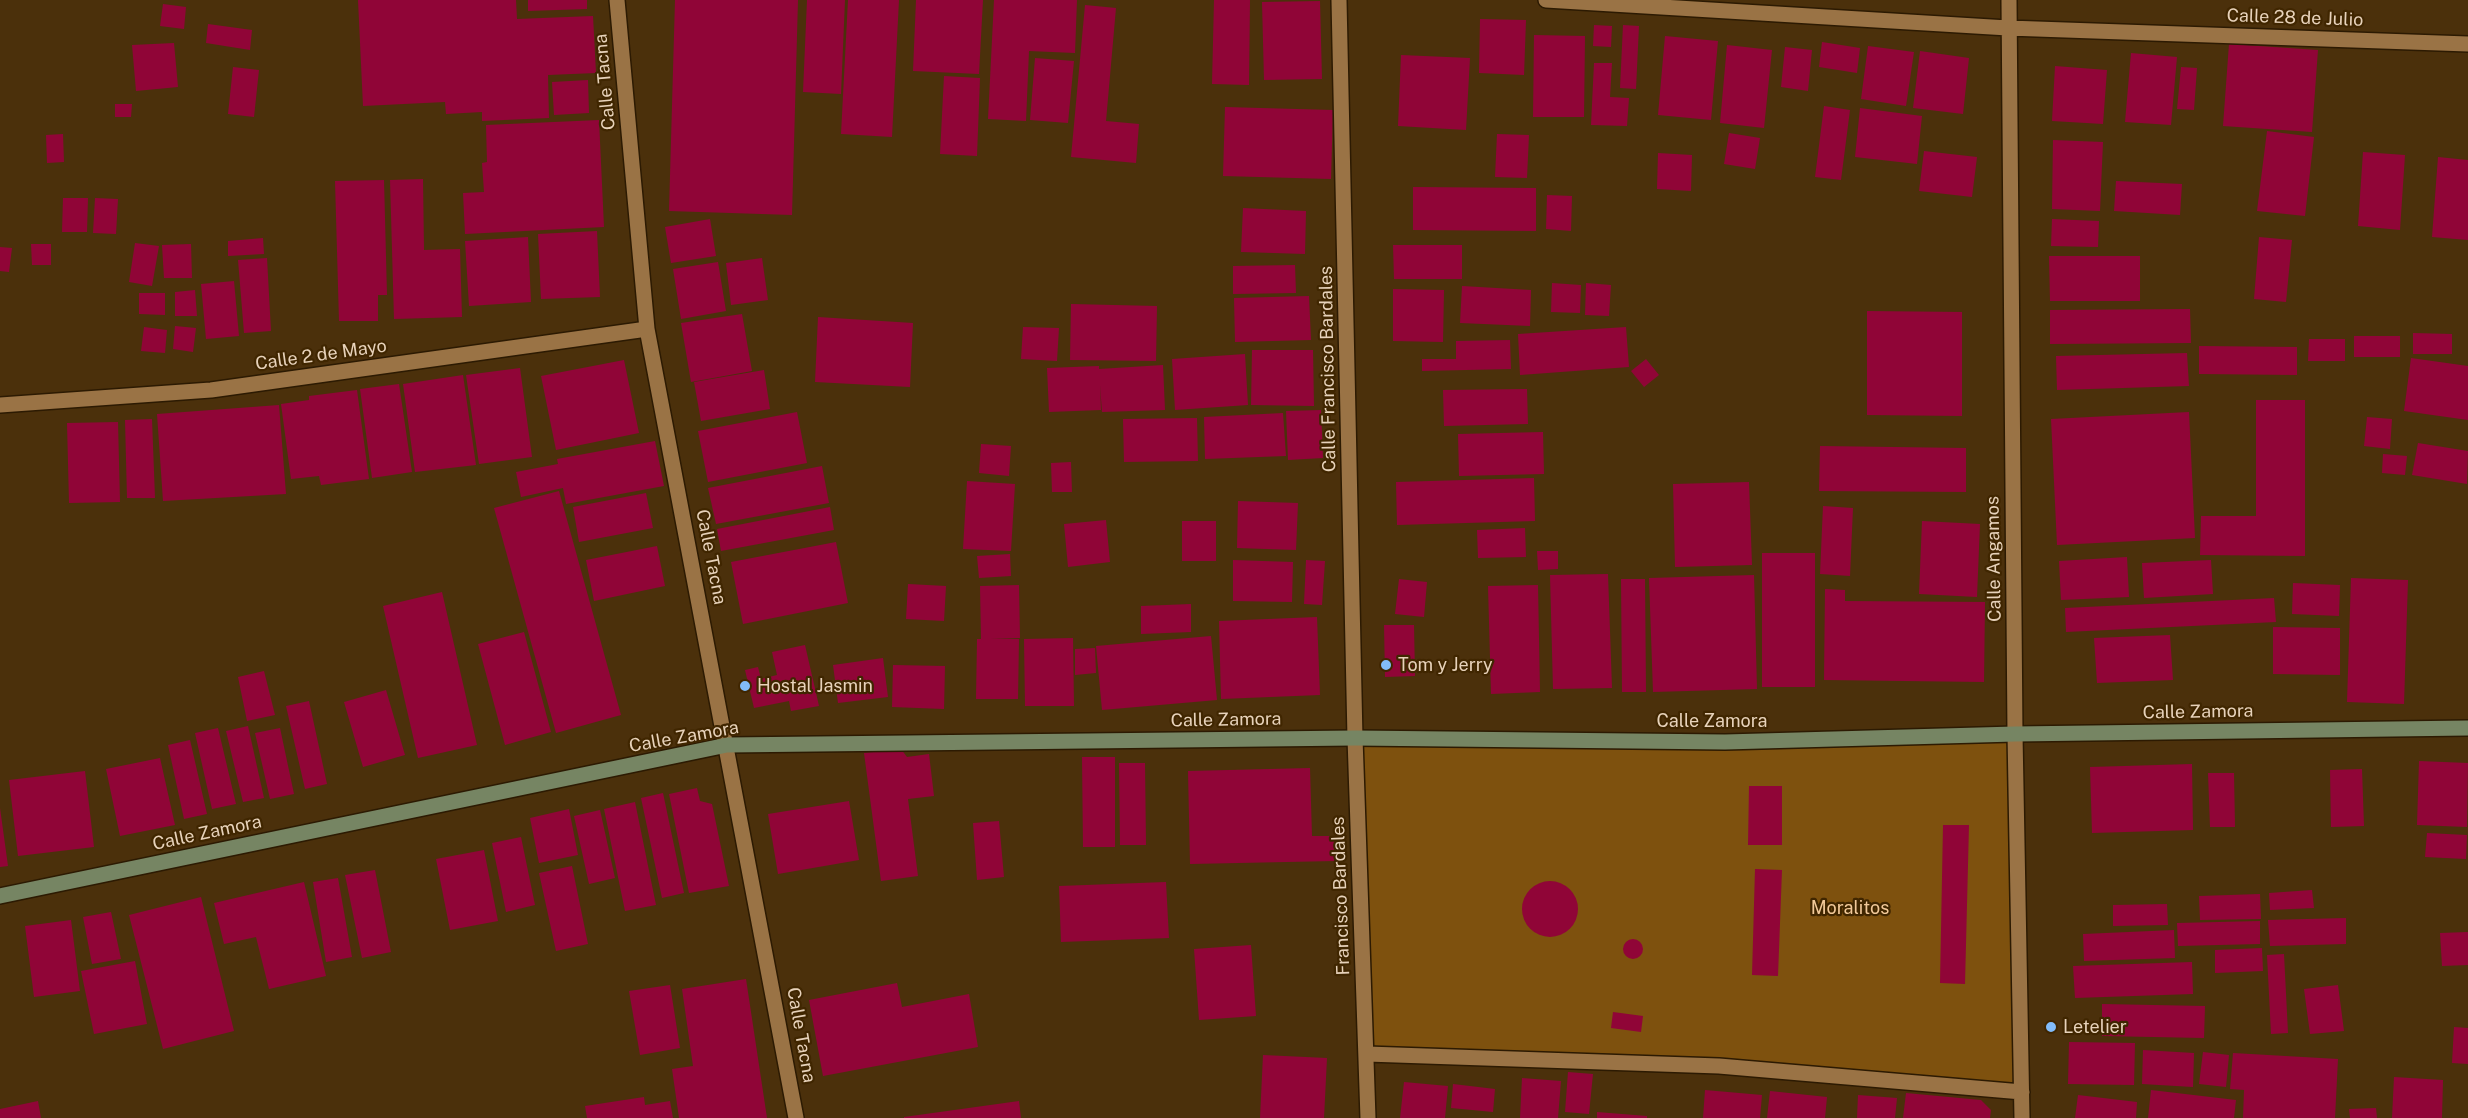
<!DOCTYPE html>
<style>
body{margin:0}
canvas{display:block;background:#4b300b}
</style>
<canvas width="2468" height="1118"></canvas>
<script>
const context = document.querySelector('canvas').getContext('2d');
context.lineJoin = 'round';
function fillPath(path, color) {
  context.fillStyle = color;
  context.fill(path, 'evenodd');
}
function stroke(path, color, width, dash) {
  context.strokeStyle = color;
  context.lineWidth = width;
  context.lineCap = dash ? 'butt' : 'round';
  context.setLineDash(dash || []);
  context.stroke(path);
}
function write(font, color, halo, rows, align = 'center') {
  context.font = font + ' "Public Sans",sans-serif';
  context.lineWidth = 4.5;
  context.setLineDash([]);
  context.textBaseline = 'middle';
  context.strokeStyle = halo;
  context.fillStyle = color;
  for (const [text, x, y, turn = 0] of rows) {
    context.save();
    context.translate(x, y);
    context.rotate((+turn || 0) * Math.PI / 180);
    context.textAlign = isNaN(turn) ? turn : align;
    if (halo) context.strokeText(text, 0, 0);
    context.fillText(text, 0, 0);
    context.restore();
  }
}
const green = new Path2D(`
 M 2015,734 L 2022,1092 L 1719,1066 L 1367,1054 L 1355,738 Z`);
const building = new Path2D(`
 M 358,0 L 516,0 L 517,19 L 593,16 L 596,73 L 548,75 L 549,118 L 482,121 L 482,112 L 446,114 L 445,102 L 363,106 Z
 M 528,0 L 587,0 L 587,9 L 528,11 Z
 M 675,0 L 798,0 L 792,215 L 669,211 Z
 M 807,0 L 845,0 L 841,94 L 803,92 Z
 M 848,0 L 899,0 L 892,137 L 841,134 Z
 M 916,0 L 983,0 L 979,74 L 913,71 Z
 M 994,0 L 1077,0 L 1075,53 L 1029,51 L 1026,121 L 988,119 Z
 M 1214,0 L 1250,0 L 1249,85 L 1212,84 Z
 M 1320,1 L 1322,79 L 1264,80 L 1262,2 Z
 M 163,4 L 186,7 L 184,29 L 160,26 Z
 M 1085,5 L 1116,8 L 1106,121 L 1139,124 L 1136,163 L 1071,157 Z
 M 1480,19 L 1526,20 L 1524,75 L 1479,73 Z
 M 208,24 L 252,30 L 250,50 L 206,43 Z
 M 1594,25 L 1612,26 L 1611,47 L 1593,46 Z
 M 1623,25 L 1639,26 L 1636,89 L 1620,88 Z
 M 1534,35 L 1585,36 L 1584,117 L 1533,117 Z
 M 1665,36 L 1718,41 L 1711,120 L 1658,115 Z
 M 1822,42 L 1860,48 L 1857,73 L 1819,67 Z
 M 174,43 L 178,87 L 136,91 L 132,45 Z
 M 2229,44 L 2318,50 L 2312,132 L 2223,126 Z
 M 1727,45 L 1772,50 L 1764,128 L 1720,123 Z
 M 1868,46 L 1914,52 L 1906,106 L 1861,99 Z
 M 1785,47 L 1812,50 L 1808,91 L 1781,87 Z
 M 1920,51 L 1969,58 L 1963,114 L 1913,108 Z
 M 2131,53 L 2177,57 L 2171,125 L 2125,122 Z
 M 1401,55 L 1470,58 L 1466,130 L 1398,126 Z
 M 1035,58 L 1074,61 L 1068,123 L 1030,120 Z
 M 1594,63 L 1612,63 L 1610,97 L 1629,98 L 1627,126 L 1591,125 Z
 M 2055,66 L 2107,70 L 2103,124 L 2052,121 Z
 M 233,67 L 259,70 L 254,117 L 228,114 Z
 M 2181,67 L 2197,68 L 2194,110 L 2177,109 Z
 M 944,76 L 980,78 L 977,156 L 940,154 Z
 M 588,80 L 589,113 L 554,115 L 552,82 Z
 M 115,104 L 132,104 L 131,117 L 115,117 Z
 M 1824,106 L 1850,110 L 1841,180 L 1815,177 Z
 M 1225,107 L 1333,110 L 1331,179 L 1223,176 Z
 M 1860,108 L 1922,116 L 1917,164 L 1855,157 Z
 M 599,120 L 604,227 L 465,234 L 463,193 L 484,192 L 482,163 L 487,162 L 486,125 Z
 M 2267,131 L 2314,137 L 2305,216 L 2257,211 Z
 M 1729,133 L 1760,138 L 1755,169 L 1724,164 Z
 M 63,134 L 64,162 L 47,163 L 46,135 Z
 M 1497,134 L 1529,135 L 1527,178 L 1495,177 Z
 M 2053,140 L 2103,142 L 2100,211 L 2052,209 Z
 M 1924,151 L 1977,157 L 1972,197 L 1919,191 Z
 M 2363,152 L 2405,155 L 2400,230 L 2358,226 Z
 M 1658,153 L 1692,155 L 1691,191 L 1657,189 Z
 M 2438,157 L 2468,160 L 2468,240 L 2432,237 Z
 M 423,179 L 424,250 L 460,249 L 462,317 L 394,319 L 390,180 Z
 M 384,180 L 387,295 L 378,295 L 378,321 L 339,321 L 335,181 Z
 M 2116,181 L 2182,184 L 2180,215 L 2114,211 Z
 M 1413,187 L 1536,188 L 1536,231 L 1413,230 Z
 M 1547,195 L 1572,196 L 1571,231 L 1546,229 Z
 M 63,198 L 88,198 L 87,232 L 62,232 Z
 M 95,198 L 118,199 L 116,234 L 93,233 Z
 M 1243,208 L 1306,211 L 1305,254 L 1241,252 Z
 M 710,219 L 716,256 L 671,263 L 665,227 Z
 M 2052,219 L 2099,221 L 2098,247 L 2051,246 Z
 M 597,231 L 600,297 L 541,299 L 538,234 Z
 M 528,237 L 531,302 L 469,306 L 465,241 Z
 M 2259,237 L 2292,240 L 2286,302 L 2254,299 Z
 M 263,238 L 264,254 L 228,256 L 228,241 Z
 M 135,243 L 159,246 L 152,286 L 129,282 Z
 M 31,244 L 51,244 L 51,265 L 32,265 Z
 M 191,244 L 192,278 L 164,278 L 162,245 Z
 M 1393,245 L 1462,245 L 1462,279 L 1394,279 Z
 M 0,247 L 12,248 L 9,272 L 0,271 Z
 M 2049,256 L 2140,256 L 2140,301 L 2050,301 Z
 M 267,258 L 271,331 L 244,333 L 238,260 Z
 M 762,258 L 768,300 L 731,305 L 726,263 Z
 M 718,262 L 726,311 L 681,319 L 673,269 Z
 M 1295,265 L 1296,293 L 1233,294 L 1233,266 Z
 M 234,281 L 239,336 L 206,339 L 201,284 Z
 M 1552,283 L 1581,285 L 1580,313 L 1551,312 Z
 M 1586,283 L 1611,285 L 1609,316 L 1585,315 Z
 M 1462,286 L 1531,290 L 1530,326 L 1460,323 Z
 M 1393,289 L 1444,290 L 1443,342 L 1393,341 Z
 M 195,290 L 197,316 L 175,316 L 175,292 Z
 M 139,293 L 165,293 L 165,315 L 139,314 Z
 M 1309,296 L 1311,340 L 1235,342 L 1234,298 Z
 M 1071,304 L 1157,306 L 1156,361 L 1070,360 Z
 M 2190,309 L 2191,343 L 2050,344 L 2050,310 Z
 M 1867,311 L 1962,312 L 1962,416 L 1867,415 Z
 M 742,314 L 752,371 L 691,382 L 681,323 Z
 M 818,317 L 913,323 L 910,387 L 815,382 Z
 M 175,326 L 196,328 L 193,352 L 173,349 Z
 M 144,327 L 167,330 L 165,353 L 141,351 Z
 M 1023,327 L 1059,328 L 1057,361 L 1021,359 Z
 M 1626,327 L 1629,367 L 1520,375 L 1518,334 Z
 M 2413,333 L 2452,334 L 2452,354 L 2413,354 Z
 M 2354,336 L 2400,336 L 2400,357 L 2354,357 Z
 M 2309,339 L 2345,339 L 2345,361 L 2308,361 Z
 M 1510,340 L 1511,369 L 1422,371 L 1422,359 L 1456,359 L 1456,341 Z
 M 2199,346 L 2297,347 L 2297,375 L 2199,374 Z
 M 1252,350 L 1313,350 L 1314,406 L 1251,405 Z
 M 2187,353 L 2189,386 L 2057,390 L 2056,356 Z
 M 1245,354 L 1248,405 L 1175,410 L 1172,359 Z
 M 2411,358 L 2468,366 L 2468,420 L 2404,411 Z
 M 1646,359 L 1659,375 L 1644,387 L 1631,371 Z
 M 624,360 L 639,433 L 556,450 L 541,376 Z
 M 1163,365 L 1165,410 L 1102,412 L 1100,385 L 1101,410 L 1049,412 L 1047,368 L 1099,366 L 1099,369 Z
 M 520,368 L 532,457 L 479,464 L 466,375 Z
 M 764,370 L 770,409 L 701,421 L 694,382 Z
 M 463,375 L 476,465 L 415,472 L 403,384 Z
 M 399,384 L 412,472 L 372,478 L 360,389 Z
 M 1527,389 L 1528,424 L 1444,426 L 1443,390 Z
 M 357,390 L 369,479 L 321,485 L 319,476 L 291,479 L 281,404 L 309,400 L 309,396 Z
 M 2256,400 L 2305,400 L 2305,556 L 2200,555 L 2201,516 L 2256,516 Z
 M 279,405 L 286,494 L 163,501 L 157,414 Z
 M 1321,410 L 1323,458 L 1288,460 L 1286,411 Z
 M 797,412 L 807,463 L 708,482 L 698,431 Z
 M 2189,412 L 2195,538 L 2057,545 L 2051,419 Z
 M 1283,413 L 1286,456 L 1205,459 L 1204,417 Z
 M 2367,417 L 2392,419 L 2390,449 L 2364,446 Z
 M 1197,418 L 1198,461 L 1124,462 L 1123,419 Z
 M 152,419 L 155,498 L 127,498 L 125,420 Z
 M 118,422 L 120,502 L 69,503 L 67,423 Z
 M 1543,432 L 1544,474 L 1459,476 L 1458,434 Z
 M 655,441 L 664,486 L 566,504 L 563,488 L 521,497 L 516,472 L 558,464 L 557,459 Z
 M 2418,443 L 2468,451 L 2467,484 L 2412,475 Z
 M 981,444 L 1011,446 L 1009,476 L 979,473 Z
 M 1820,446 L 1966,448 L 1966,492 L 1819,491 Z
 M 2383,454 L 2407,456 L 2405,475 L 2382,473 Z
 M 1071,462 L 1072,492 L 1052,492 L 1051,463 Z
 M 822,466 L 829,503 L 716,524 L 708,488 Z
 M 1534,478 L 1535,521 L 1397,525 L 1396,482 Z
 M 967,481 L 1015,484 L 1011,551 L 963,549 Z
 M 1749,482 L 1752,565 L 1675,567 L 1673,484 Z
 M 559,491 L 621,715 L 556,733 L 494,508 Z
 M 646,493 L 653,528 L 579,542 L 573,507 Z
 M 1238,501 L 1298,503 L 1296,550 L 1237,548 Z
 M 1823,506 L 1853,508 L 1850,576 L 1820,574 Z
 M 830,507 L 834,530 L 721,551 L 717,529 Z
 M 1106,520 L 1110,562 L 1068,567 L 1064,524 Z
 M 1182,521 L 1216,521 L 1216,561 L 1182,561 Z
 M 1922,521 L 1980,524 L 1977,597 L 1919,594 Z
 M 1525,528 L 1526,557 L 1478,558 L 1477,530 Z
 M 836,542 L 848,603 L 743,624 L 731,562 Z
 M 657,546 L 665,586 L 594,601 L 586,560 Z
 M 1537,551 L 1558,551 L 1558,569 L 1538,570 Z
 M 1762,553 L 1815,553 L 1815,687 L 1762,687 Z
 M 1010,554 L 1011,576 L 979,578 L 977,556 Z
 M 2127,557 L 2129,597 L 2061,600 L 2059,561 Z
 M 1233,560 L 1293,562 L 1292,602 L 1233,601 Z
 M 1306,560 L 1325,561 L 1322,605 L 1304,604 Z
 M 2211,560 L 2213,594 L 2144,598 L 2142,563 Z
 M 1608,574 L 1612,688 L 1553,689 L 1550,575 Z
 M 1754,575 L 1757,689 L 1653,692 L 1649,578 Z
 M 2351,578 L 2408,580 L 2404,704 L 2347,702 Z
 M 1399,579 L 1427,582 L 1424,617 L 1395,614 Z
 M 1621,579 L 1645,579 L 1646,692 L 1622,692 Z
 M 2293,583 L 2340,585 L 2339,616 L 2292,614 Z
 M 908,584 L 946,586 L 944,621 L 906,619 Z
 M 1019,585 L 1020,638 L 991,639 L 1019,639 L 1018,699 L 976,699 L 977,639 L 981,639 L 980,586 Z
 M 1538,585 L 1540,692 L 1491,694 L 1488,586 Z
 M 1825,589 L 1845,590 L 1845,601 L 1985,602 L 1984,682 L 1824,680 Z
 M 442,592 L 477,745 L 418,758 L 383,606 Z
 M 2274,598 L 2276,622 L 2066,632 L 2065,608 Z
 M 1191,604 L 1191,632 L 1141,634 L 1141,606 Z
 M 1317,617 L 1320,695 L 1221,699 L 1219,621 Z
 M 1384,625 L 1414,625 L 1415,676 L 1385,677 Z
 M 2273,627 L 2340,628 L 2340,675 L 2273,674 Z
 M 524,632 L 551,732 L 505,745 L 478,644 Z
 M 2170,635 L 2173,680 L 2097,683 L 2094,638 Z
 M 1211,636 L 1217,700 L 1102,710 L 1096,646 Z
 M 1073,638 L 1074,706 L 1025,706 L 1024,639 Z
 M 805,645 L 819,706 L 791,711 L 789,701 L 754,708 L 745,670 L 758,667 L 761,679 L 777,675 L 772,652 Z
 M 1095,648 L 1096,673 L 1075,675 L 1075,649 Z
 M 883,658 L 888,697 L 838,703 L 833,665 Z
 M 893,665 L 945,666 L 944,709 L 892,707 Z
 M 264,671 L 275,715 L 247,721 L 238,677 Z
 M 386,690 L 405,755 L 363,767 L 344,702 Z
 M 309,701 L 327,784 L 305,789 L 286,706 Z
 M 248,726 L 264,798 L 243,802 L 226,731 Z
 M 218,728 L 236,804 L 212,809 L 195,733 Z
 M 280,728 L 294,794 L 270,799 L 255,733 Z
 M 190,740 L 207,814 L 184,819 L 168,745 Z
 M 901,749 L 907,757 L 929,754 L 934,796 L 908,799 L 918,876 L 881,881 L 864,753 Z
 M 1082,757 L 1115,757 L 1115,847 L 1083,847 Z
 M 160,758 L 175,825 L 120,836 L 106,769 Z
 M 2419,761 L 2468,763 L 2467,827 L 2417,825 Z
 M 1119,763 L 1145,763 L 1146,845 L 1120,845 Z
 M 2192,764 L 2193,830 L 2092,833 L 2090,767 Z
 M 1310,768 L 1312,836 L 1334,836 L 1335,861 L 1190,864 L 1188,771 Z
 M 2362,769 L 2364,826 L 2331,827 L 2330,770 Z
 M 85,771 L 94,847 L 18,856 L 9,780 Z
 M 2208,773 L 2234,773 L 2235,827 L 2210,827 Z
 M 1749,786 L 1782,786 L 1782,845 L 1748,845 Z
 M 697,788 L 700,801 L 712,804 L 729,886 L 689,893 L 669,794 Z
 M 663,793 L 684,893 L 662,898 L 641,798 Z
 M 849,801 L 859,860 L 778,874 L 768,814 Z
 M 635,802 L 656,905 L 625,911 L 604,809 Z
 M 0,808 L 8,866 L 0,867 Z
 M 569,809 L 578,855 L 539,863 L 530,818 Z
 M 600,810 L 615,878 L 589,884 L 574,816 Z
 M 999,821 L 1004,877 L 977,880 L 973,823 Z
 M 1943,825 L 1969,825 L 1965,984 L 1940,983 Z
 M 2427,833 L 2467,835 L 2466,859 L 2425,857 Z
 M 521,837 L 535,905 L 506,912 L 492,843 Z
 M 484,850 L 498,921 L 450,930 L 436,859 Z
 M 572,866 L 588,944 L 556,951 L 539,873 Z
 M 1755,869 L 1782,870 L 1778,976 L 1752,975 Z
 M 375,870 L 391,952 L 362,958 L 345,875 Z
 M 338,878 L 352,957 L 326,962 L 313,882 Z
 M1522 909a28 28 0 1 1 56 0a28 28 0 1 1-56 0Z
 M 304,882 L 326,976 L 269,989 L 256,937 L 224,944 L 214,903 Z
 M 1166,882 L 1169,938 L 1061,942 L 1059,886 Z
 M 2312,890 L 2314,908 L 2270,910 L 2269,893 Z
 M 2260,894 L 2261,919 L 2200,920 L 2199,896 Z
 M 201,897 L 234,1031 L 163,1049 L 129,915 Z
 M 2167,904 L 2168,925 L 2113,926 L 2113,905 Z
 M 111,912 L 121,959 L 92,964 L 83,917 Z
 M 2346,918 L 2346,944 L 2270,946 L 2268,920 Z
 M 71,920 L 80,991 L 34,997 L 25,926 Z
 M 2260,921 L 2260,944 L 2178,946 L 2177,923 Z
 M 2174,930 L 2175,958 L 2084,961 L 2083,934 Z
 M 2468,932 L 2468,965 L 2442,966 L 2440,933 Z
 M1623 949a10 10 0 1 1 20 0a10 10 0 1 1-20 0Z
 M 1251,945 L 1256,1016 L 1199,1020 L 1194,949 Z
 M 2262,948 L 2263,971 L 2215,973 L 2215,950 Z
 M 2284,954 L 2288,1033 L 2271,1034 L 2267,955 Z
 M 135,961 L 147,1024 L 94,1034 L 81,971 Z
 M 2192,962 L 2193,994 L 2075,998 L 2073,966 Z
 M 746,979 L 767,1118 L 679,1118 L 672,1069 L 693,1066 L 682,989 Z
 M 897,983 L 902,1007 L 969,994 L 978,1047 L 823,1076 L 809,1000 Z
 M 670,985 L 680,1048 L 640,1055 L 629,991 Z
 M 2338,985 L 2344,1031 L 2310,1034 L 2304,989 Z
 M 2102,1004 L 2205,1006 L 2204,1038 L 2102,1036 Z
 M 1613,1012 L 1643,1016 L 1641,1032 L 1611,1028 Z
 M 2454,1027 L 2468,1028 L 2468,1064 L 2452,1063 Z
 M 2069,1042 L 2135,1043 L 2134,1085 L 2068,1084 Z
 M 2143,1050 L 2194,1053 L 2193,1087 L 2142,1084 Z
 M 2203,1052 L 2229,1055 L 2226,1087 L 2199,1084 Z
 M 2233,1053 L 2338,1059 L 2335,1118 L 2243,1118 L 2244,1090 L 2230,1089 Z
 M 1263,1055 L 1327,1058 L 1324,1118 L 1260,1118 Z
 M 1568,1072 L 1593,1074 L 1589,1114 L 1565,1112 Z
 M 2394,1077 L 2443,1080 L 2442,1118 L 2392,1118 Z
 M 1522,1078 L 1561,1081 L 1558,1118 L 1520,1118 Z
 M 1404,1082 L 1448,1086 L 1445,1118 L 1400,1118 Z
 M 1453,1084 L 1495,1089 L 1493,1112 L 1451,1108 Z
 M 1705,1090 L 1762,1095 L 1760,1118 L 1703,1118 Z
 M 2151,1090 L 2236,1100 L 2234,1118 L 2148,1118 Z
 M 1770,1091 L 1827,1097 L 1825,1118 L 1767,1118 Z
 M 1906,1093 L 1981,1100 L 1991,1110 L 1990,1118 L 1903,1118 Z
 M 1858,1095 L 1897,1098 L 1895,1118 L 1857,1118 Z
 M 2078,1095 L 2137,1102 L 2136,1118 L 2075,1118 Z
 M 644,1097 L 645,1105 L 670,1101 L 673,1118 L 587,1118 L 585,1106 Z
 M 38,1101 L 41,1118 L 0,1118 L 0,1109 Z
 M 1019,1101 L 1021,1118 L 904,1118 L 904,1117 Z
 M 2376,1108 L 2377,1118 L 2350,1118 L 2349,1109 Z
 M 1597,1112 L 1647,1116 L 1647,1118 L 1597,1118 Z`);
const street = new Path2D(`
 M 617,0 L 647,329 L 796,1118
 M 1339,0 L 1355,738 L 1368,1118
 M 1546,0 L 2008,28 L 2468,44
 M 2009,0 L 2015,734 L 2022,1118
 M 0,405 L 211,390 L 647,329
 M 1367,1054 L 1719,1066 L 2022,1092`);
const secondary = new Path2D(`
 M 0,896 L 727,745 L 1355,738 L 1725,742 L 2015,734 L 2468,728`);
const markers = [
 [1386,665,6,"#82bcfa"],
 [745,686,6,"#82bcfa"],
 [2051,1027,6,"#82bcfa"]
];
const streetNames = [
 ["Calle 28 de Julio",2295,18,2],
 ["Calle Tacna",605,82,-95],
 ["Calle 2 de Mayo",321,355,-8],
 ["Calle Francisco Bardales",1328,369,-91],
 ["Calle Tacna",711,557,79],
 ["Calle Angamos",1994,559,-91],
 ["Calle Zamora",2198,712,-1],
 ["Calle Zamora",1226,720,-1],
 ["Calle Zamora",1712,721],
 ["Calle Zamora",684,737,-10],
 ["Calle Zamora",207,833,-12],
 ["Francisco Bardales",1341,896,-92],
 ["Calle Tacna",801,1035,80]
];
const poiNames = [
 ["Tom y Jerry",1398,665],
 ["Hostal Jasmin",757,686],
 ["Letelier",2063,1027]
];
const parkNames = [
 ["Moralitos",1850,908]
];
fillPath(green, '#7e510e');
fillPath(building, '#900537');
stroke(street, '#2c1a02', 18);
stroke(secondary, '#2c1a02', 18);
stroke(street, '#9a7345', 15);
stroke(secondary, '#768563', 15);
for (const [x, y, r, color] of markers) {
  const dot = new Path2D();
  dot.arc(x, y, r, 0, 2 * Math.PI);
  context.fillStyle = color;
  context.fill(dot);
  stroke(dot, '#402600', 2);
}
write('18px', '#e7d2ba', '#402600', streetNames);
write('18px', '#e7d2ba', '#402600', poiNames, 'left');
write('18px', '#f2c999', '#402600', parkNames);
</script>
